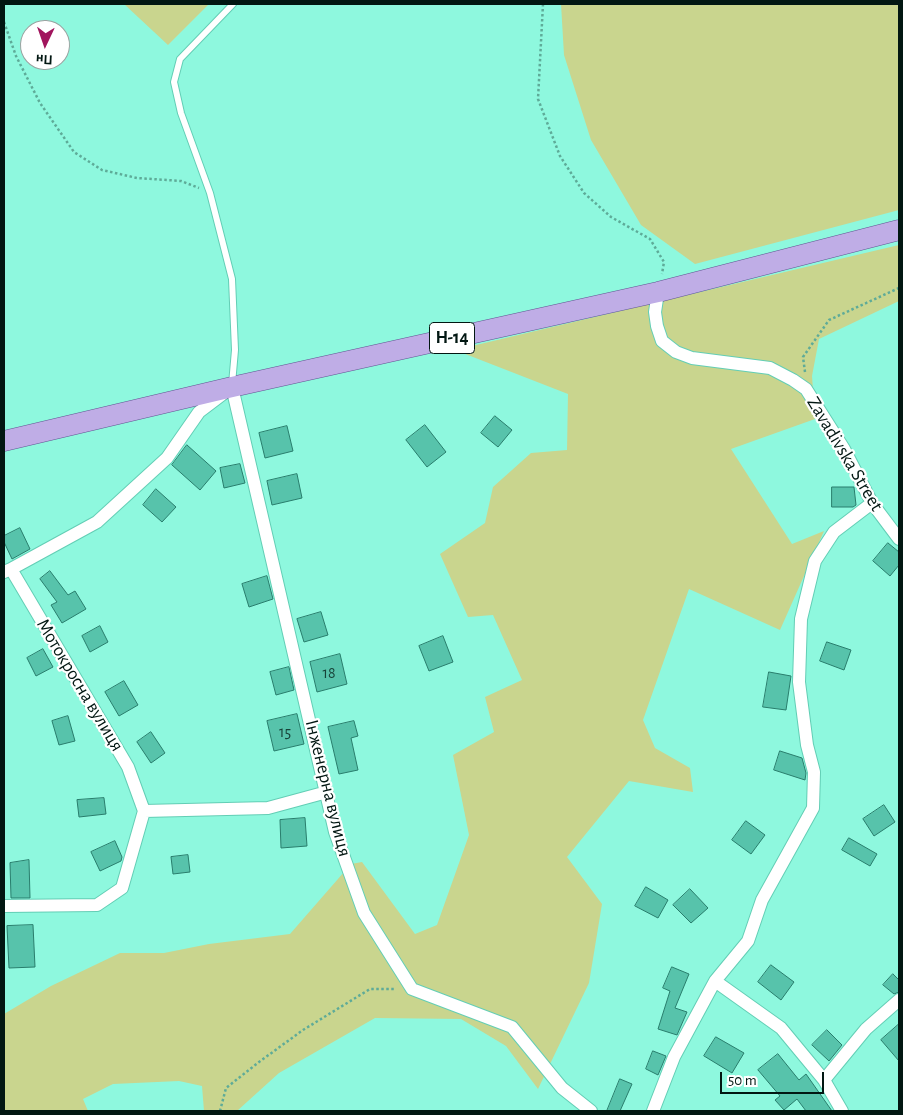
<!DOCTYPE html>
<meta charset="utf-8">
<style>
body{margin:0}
#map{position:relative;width:903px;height:1115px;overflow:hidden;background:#8ef8de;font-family:"Alegreya Sans",sans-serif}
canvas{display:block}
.frame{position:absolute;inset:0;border:5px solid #021712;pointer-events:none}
.north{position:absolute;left:20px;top:20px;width:50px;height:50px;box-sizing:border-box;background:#fff;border:1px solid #9aa2a0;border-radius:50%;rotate:183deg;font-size:14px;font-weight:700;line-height:20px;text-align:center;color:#021712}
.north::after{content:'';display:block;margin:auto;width:18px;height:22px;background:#a1155d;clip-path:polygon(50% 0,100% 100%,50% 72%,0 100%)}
.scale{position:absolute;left:720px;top:1072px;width:104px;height:22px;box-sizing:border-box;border:2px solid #021712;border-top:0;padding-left:6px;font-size:15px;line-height:18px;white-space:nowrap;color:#021712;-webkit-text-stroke:4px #fff;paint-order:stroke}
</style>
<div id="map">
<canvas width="903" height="1115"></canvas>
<div class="frame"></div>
<div class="north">Пн</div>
<div class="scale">50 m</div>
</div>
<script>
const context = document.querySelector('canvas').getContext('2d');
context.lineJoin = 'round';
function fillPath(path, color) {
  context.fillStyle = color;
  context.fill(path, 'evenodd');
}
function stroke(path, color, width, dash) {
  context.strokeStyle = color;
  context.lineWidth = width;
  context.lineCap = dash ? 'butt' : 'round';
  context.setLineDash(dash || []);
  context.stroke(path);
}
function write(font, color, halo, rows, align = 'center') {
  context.font = font + ' "Alegreya Sans",sans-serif';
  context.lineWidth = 4.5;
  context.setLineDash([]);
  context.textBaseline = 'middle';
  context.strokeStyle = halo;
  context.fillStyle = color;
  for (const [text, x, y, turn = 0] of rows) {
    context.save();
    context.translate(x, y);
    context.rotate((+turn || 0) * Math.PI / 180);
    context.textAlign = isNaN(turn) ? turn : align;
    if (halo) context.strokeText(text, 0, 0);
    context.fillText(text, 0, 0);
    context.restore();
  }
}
const green = new Path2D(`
 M 124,4 L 209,4 L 168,45 Z
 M 561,4 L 899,4 L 899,210 L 695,264 L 641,225 L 591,140 L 564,55 Z
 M 899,245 L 899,301 L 819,339 L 812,376 L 815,419 L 731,449 L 792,544 L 824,531 L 780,630 L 689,589 L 643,720 L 655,748 L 690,768 L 693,792 L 629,781 L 567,857 L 602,904 L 589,983 L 538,1089 L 506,1046 L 461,1019 L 375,1018 L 279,1073 L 237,1111 L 204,1111 L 202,1086 L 179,1081 L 113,1084 L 83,1099 L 88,1111 L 4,1111 L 4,1014 L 51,986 L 120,953 L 164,953 L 209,944 L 290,934 L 351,864 L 362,862 L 415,934 L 437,925 L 469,835 L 453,755 L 494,732 L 485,697 L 522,680 L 493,615 L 468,617 L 440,554 L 485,523 L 493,487 L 531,453 L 567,450 L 568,394 L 455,350 Z`);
const building = new Path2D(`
 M 495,416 L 512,430 L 498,447 L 481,433 Z
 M 425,425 L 446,452 L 427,467 L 406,440 Z
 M 287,426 L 293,451 L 265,458 L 259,433 Z
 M 187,445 L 216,471 L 200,490 L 172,465 Z
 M 240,464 L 245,483 L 224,488 L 220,468 Z
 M 297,474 L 302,498 L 272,505 L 267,481 Z
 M 832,487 L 854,487 L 856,505 L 853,507 L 832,507 Z
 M 156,489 L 176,507 L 162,522 L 143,505 Z
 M 20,528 L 30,549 L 12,559 L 4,542 L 4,536 Z
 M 888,543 L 899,552 L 899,565 L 890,576 L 873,561 Z
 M 50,571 L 68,595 L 75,591 L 86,609 L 62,623 L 51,605 L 57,602 L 40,579 Z
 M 267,576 L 273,599 L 249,607 L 242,584 Z
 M 321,612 L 328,635 L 304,642 L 297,619 Z
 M 100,626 L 108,642 L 90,652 L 82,636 Z
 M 443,636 L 453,662 L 429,671 L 419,646 Z
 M 827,642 L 851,650 L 844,670 L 820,661 Z
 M 43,649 L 53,667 L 36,676 L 27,658 Z
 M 340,654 L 347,684 L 317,692 L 310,662 Z
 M 289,667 L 294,690 L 276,695 L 270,672 Z
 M 769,672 L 791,676 L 786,710 L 763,707 Z
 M 124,681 L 138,705 L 119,716 L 105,692 Z
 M 297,714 L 304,744 L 274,751 L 267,721 Z
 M 68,716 L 75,741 L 59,745 L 52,721 Z
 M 354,721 L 358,736 L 351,738 L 358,770 L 339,774 L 328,727 Z
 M 151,732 L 165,753 L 151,763 L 137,742 Z
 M 780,751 L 802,758 L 806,773 L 805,780 L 774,770 Z
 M 104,798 L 106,814 L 79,817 L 77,800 Z
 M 884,805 L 895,822 L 874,836 L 863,819 Z
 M 305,818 L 307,846 L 281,848 L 280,820 Z
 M 746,821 L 765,835 L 751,854 L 732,840 Z
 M 849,838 L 877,854 L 870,866 L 842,850 Z
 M 115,841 L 122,857 L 121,861 L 100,871 L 91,852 Z
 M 188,855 L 190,872 L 173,874 L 171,857 Z
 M 29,860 L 30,898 L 11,898 L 10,863 Z
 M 646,887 L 668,900 L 658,918 L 635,906 Z
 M 690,889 L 708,908 L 691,923 L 673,905 Z
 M 33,925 L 35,967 L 9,968 L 7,926 Z
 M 771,965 L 794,982 L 781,1000 L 758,982 Z
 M 672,967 L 689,974 L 675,1008 L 687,1012 L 677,1035 L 658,1029 L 670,991 L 663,988 Z
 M 893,974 L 899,980 L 899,992 L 894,994 L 883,985 Z
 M 899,1024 L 899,1061 L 881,1040 Z
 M 827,1030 L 842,1045 L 829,1061 L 812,1045 Z
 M 716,1037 L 744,1053 L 732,1073 L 704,1056 Z
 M 653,1051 L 666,1056 L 658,1075 L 646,1069 Z
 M 778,1054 L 799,1080 L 806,1074 L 832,1111 L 806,1111 L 797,1099 L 784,1110 L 775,1100 L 780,1096 L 758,1070 Z
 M 620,1079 L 632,1084 L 620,1111 L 607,1111 Z`);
const path = new Path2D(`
 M 543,4 L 538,99 L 560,156 L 584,193 L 611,217 L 650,239 L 664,262 L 662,274
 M 4,22 L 16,56 L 40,103 L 74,152 L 102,170 L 137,178 L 181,181 L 199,188
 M 805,372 L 803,357 L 829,320 L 899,288
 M 220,1111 L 226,1088 L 259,1062 L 303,1030 L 370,989 L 396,989`);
const lane = new Path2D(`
 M 232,384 L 235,350 L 232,279 L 210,193 L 181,113 L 174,82 L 180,59 L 233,4`);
const street = new Path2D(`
 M 658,292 L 655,312 L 657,326 L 662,341 L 676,352 L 692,358 L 770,368 L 793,380 L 806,389 L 844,449 L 872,503 L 899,539
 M 11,569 L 97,522 L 167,458 L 199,412 L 232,387 L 335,832 L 364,913 L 412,989 L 512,1027 L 562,1088 L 591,1111
 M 4,572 L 11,569 L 128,767 L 144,811
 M 4,906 L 97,905 L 122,888 L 144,811 L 268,808 L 327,792
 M 715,981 L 781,1028 L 824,1080 L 842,1111
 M 824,1080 L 866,1029 L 899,1000
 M 653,1111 L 674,1057 L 715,981 L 748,941 L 762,900 L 813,808 L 814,772 L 807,745 L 799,682 L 801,619 L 815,561 L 834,532 L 872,503`);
const primary = new Path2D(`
 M 4,441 L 232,387 L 658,292 L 899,230`);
const numberNames = [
 ["18",329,673],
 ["15",285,732]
];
const shields = [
 [452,338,45]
];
const shieldNames = [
 ["Н-14",452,338]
];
const streetNames = [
 ["Zavadivska Street",845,454,59],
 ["Мотокросна вулиця",80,685,59],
 ["Інженерна вулиця",328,788,76]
];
fillPath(green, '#c9d58e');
fillPath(building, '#57c3ab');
stroke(building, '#297d6c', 1);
stroke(lane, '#63ceb5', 8);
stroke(street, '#63ceb5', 14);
stroke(primary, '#615591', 21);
stroke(path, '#5eab98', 2.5, [2.5, 2.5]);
stroke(lane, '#fff', 6);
stroke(street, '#fff', 12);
stroke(primary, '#bfade6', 20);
write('16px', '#174238', null, numberNames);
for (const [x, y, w] of shields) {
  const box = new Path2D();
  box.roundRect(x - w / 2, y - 15.5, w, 31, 4);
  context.fillStyle = '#fff';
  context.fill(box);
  stroke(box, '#021712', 1);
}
write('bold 18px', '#021712', null, shieldNames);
write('19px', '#021712', '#fff', streetNames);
</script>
